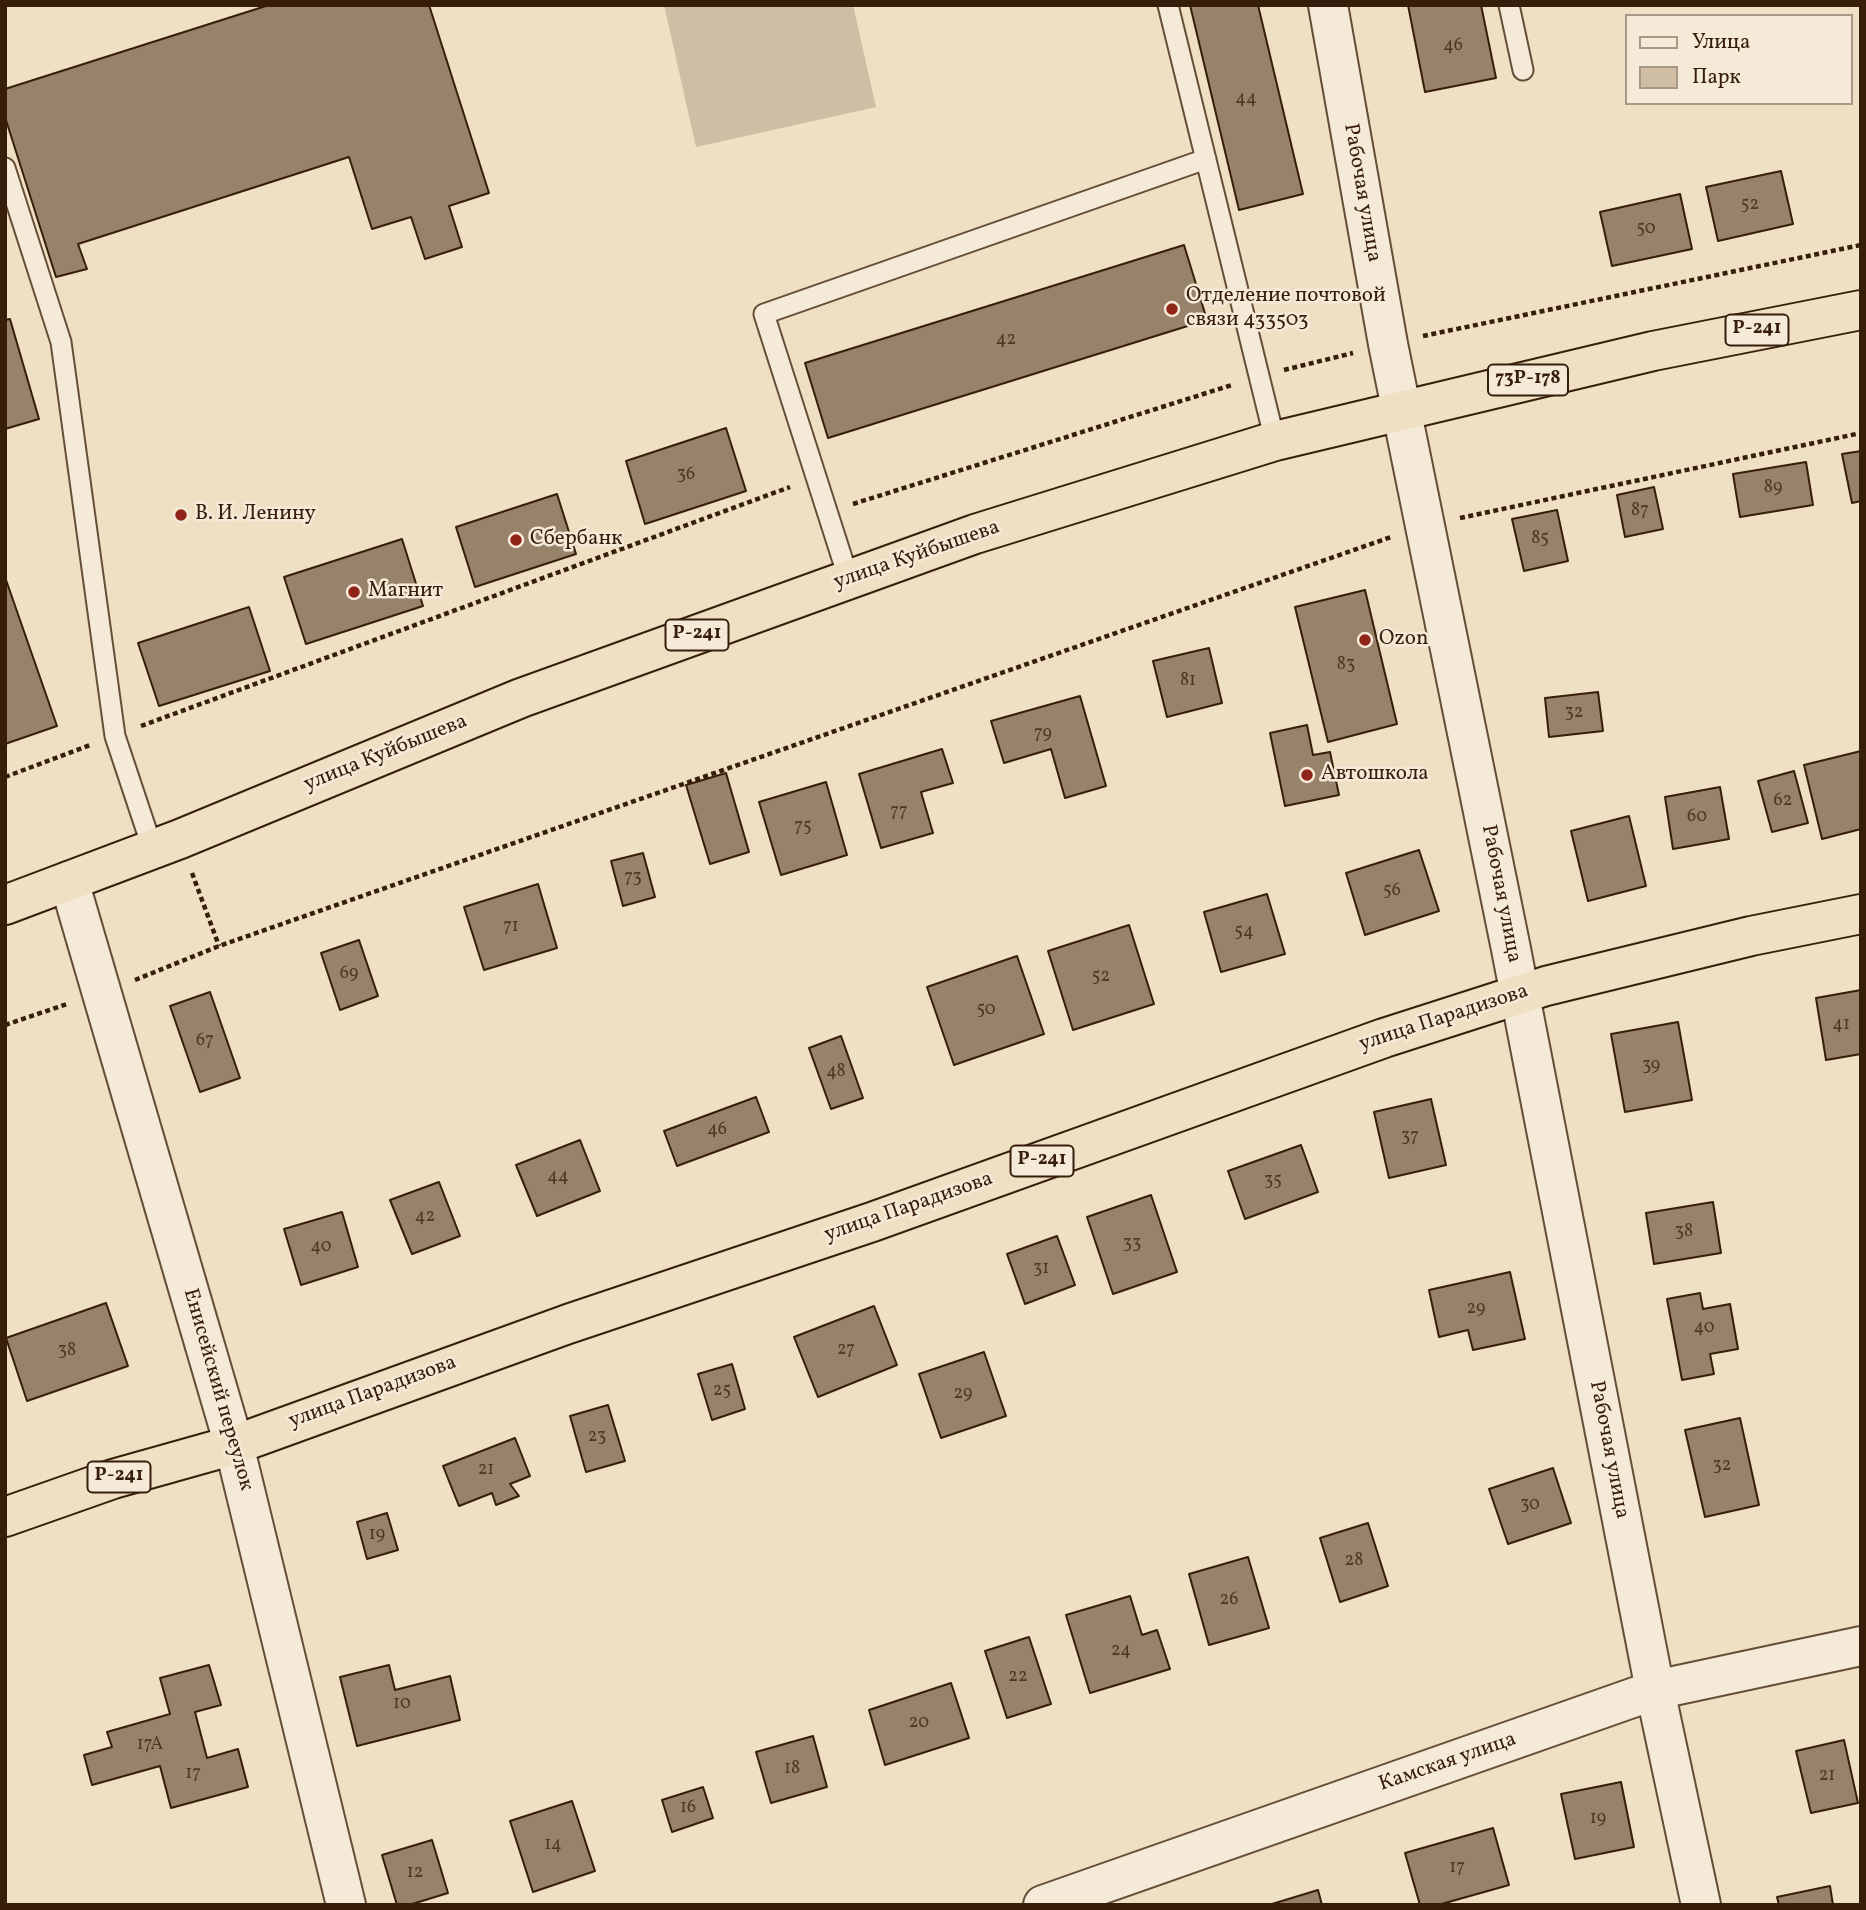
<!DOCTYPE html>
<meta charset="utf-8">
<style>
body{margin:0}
#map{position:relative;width:1866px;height:1910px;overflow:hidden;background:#efdfc3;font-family:Vollkorn,serif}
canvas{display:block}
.frame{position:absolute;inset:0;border:7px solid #371e0a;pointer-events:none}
.legend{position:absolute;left:1625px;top:14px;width:228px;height:91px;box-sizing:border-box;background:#f5ead8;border:2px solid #a99886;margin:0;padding:9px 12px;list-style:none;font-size:21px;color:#371e0a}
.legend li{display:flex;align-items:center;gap:14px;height:35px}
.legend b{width:35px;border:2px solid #a99886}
</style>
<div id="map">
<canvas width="1866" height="1910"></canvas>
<div class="frame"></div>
<ul class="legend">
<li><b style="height:9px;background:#f5ead8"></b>Улица</li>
<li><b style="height:19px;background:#d0bea4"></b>Парк</li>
</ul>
</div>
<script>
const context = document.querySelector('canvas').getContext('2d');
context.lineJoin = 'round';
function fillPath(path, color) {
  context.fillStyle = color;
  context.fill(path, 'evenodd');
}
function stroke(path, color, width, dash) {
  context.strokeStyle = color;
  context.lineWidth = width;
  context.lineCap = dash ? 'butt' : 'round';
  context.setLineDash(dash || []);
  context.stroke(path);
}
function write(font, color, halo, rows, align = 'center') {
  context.font = font + ' Vollkorn,serif';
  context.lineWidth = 5;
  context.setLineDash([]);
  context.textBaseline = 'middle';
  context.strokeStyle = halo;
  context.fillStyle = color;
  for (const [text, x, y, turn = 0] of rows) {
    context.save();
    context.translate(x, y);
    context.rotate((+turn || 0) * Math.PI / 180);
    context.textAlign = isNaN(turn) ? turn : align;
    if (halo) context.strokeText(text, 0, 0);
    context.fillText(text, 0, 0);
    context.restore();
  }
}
const green = new Path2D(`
 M 664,5 L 853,5 L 876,107 L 696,147 Z`);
const building = new Path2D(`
 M 269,5 L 429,5 L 489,193 L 449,206 L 462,247 L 425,259 L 411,217 L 372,229 L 349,157 L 78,244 L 87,269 L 56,277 L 5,117 L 5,89 Z
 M 1190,5 L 1258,5 L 1303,194 L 1239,210 Z
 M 1408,5 L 1481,5 L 1496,78 L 1425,92 Z
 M 1781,171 L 1793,224 L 1718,241 L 1706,187 Z
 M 1680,194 L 1692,249 L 1612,266 L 1600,212 Z
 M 1184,245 L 1207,320 L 828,438 L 805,363 Z
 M 10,319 L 39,419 L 5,429 L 5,320 Z
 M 726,428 L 746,491 L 645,524 L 626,461 Z
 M 1861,451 L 1861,501 L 1852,503 L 1842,454 Z
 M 1806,462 L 1813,505 L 1740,517 L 1733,474 Z
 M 1654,487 L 1663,529 L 1625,537 L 1617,495 Z
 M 557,494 L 576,554 L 475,587 L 456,527 Z
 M 1557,510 L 1568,561 L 1524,571 L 1512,519 Z
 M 402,539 L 423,606 L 306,644 L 284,577 Z
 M 5,577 L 57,726 L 5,744 Z
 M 1365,590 L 1397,724 L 1328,742 L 1295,607 Z
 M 249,607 L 270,671 L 159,706 L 138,643 Z
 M 1209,648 L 1222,703 L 1167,717 L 1153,661 Z
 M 1598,692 L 1603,731 L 1549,737 L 1545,698 Z
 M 1080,696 L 1106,786 L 1065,798 L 1051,749 L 1004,763 L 991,721 Z
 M 1307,725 L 1313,755 L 1330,752 L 1339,795 L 1285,806 L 1270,733 Z
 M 942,749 L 953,783 L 921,792 L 933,833 L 881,848 L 859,774 Z
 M 1861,751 L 1861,829 L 1822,839 L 1804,765 Z
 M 1794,771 L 1808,823 L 1772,832 L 1758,781 Z
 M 726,773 L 749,852 L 710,864 L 686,785 Z
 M 826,782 L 847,855 L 781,875 L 759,802 Z
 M 1720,787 L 1729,839 L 1673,849 L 1665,797 Z
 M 1629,816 L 1646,886 L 1588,901 L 1571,831 Z
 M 1419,850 L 1439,911 L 1365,935 L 1346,873 Z
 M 643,853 L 655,897 L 623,906 L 611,861 Z
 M 538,884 L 557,948 L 484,970 L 464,907 Z
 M 1267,894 L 1285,954 L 1221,972 L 1204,912 Z
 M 1129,925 L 1154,1004 L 1073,1030 L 1048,951 Z
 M 359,940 L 378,996 L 340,1010 L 321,953 Z
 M 1017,956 L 1044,1034 L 954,1065 L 927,987 Z
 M 1861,990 L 1861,1054 L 1826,1060 L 1816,998 Z
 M 210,992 L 240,1078 L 200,1092 L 170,1006 Z
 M 1678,1022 L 1692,1100 L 1625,1112 L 1611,1034 Z
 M 841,1036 L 863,1098 L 831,1109 L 809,1048 Z
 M 756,1097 L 769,1132 L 677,1166 L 664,1131 Z
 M 1431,1099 L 1446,1165 L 1389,1178 L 1374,1112 Z
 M 580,1140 L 600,1191 L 537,1216 L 516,1165 Z
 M 1301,1145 L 1318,1192 L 1245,1219 L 1228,1171 Z
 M 439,1182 L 460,1236 L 412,1254 L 390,1200 Z
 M 1151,1195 L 1177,1272 L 1113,1294 L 1087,1217 Z
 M 1713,1202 L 1721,1253 L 1654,1264 L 1646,1213 Z
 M 342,1212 L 358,1267 L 301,1285 L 284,1229 Z
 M 1057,1236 L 1075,1285 L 1025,1304 L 1007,1254 Z
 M 1510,1272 L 1525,1339 L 1473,1350 L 1468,1330 L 1439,1337 L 1429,1290 Z
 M 1700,1293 L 1703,1309 L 1730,1304 L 1738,1349 L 1710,1354 L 1714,1374 L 1682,1380 L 1667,1299 Z
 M 106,1303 L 128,1366 L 27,1401 L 6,1338 Z
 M 874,1306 L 897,1365 L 818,1397 L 794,1337 Z
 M 984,1352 L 1006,1416 L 941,1438 L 919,1374 Z
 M 732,1364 L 745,1409 L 712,1420 L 698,1374 Z
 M 608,1405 L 625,1461 L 586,1472 L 570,1416 Z
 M 1740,1418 L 1759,1505 L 1705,1517 L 1685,1430 Z
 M 515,1438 L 530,1476 L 510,1484 L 519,1496 L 496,1505 L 492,1493 L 459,1506 L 443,1466 Z
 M 1553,1468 L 1571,1523 L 1508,1544 L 1489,1489 Z
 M 387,1513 L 398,1550 L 367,1559 L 357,1522 Z
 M 1368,1523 L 1388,1586 L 1340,1602 L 1320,1538 Z
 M 1248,1557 L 1269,1628 L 1209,1645 L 1189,1574 Z
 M 1130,1596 L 1142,1635 L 1157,1630 L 1170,1669 L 1090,1693 L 1066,1615 Z
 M 1029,1637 L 1051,1704 L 1007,1718 L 985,1651 Z
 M 209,1665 L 221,1705 L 195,1712 L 207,1758 L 238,1749 L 248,1787 L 171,1808 L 160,1766 L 92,1785 L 84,1755 L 112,1747 L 107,1732 L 170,1714 L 160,1678 Z
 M 389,1665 L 395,1690 L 450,1676 L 460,1720 L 357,1746 L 340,1677 Z
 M 951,1683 L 969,1738 L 885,1765 L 869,1710 Z
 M 813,1736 L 827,1787 L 771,1803 L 756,1752 Z
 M 1844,1740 L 1858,1803 L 1811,1813 L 1796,1751 Z
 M 1621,1782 L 1634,1847 L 1575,1859 L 1561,1794 Z
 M 703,1787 L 713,1818 L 672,1832 L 662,1800 Z
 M 572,1801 L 595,1871 L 533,1892 L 510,1821 Z
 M 1493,1828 L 1509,1885 L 1438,1905 L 1420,1905 L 1405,1853 Z
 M 432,1840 L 448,1893 L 409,1905 L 397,1905 L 382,1855 Z
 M 1830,1886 L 1833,1905 L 1779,1905 L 1777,1897 Z
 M 1318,1890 L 1322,1905 L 1273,1905 L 1272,1904 Z`);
const path = new Path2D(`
 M 1423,336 L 1861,245
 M 1284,370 L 1353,353
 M 853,504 L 1232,385
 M 1460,518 L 1861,433
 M 141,726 L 790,487
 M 5,777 L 90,745
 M 192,873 L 219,946
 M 135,980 L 219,946 L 1391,537
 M 5,1025 L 67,1004`);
const lane = new Path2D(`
 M 1168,5 L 1275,441
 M 1509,5 L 1523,70
 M 5,168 L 61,342 L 115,736 L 153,850
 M 849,580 L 764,314 L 1206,159`);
const street = new Path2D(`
 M 1328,5 L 1388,344 L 1511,949 L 1655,1690 L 1701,1905
 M 69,881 L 234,1445 L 346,1905
 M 1043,1905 L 1655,1690 L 1861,1646`);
const highway = new Path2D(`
 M 5,905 L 180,839 L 521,698 L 975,534 L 1275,441 L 1653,351 L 1861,310
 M 5,1517 L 113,1479 L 234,1445 L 568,1324 L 872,1222 L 1384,1038 L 1546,986 L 1751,936 L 1861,914`);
const markers = [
 [1172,309,7,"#8f2418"],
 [181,515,7,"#8f2418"],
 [516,540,7,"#8f2418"],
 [354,592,7,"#8f2418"],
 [1365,640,7,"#8f2418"],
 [1307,775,7,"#8f2418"]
];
const numberNames = [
 ["46",1453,47],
 ["44",1246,100],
 ["52",1750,206],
 ["50",1646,230],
 ["42",1006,341],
 ["36",686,476],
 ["89",1773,489],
 ["87",1640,512],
 ["85",1540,540],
 ["83",1346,666],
 ["81",1188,682],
 ["32",1574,714],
 ["79",1043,735],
 ["62",1783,802],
 ["77",899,813],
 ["60",1697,818],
 ["75",803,828],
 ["73",633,879],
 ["56",1392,892],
 ["71",511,928],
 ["54",1244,933],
 ["69",349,975],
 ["52",1101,978],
 ["50",986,1011],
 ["41",1841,1026],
 ["67",205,1042],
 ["39",1651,1067],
 ["48",836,1073],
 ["46",717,1131],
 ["37",1410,1138],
 ["44",558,1178],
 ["35",1273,1182],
 ["42",425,1218],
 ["38",1684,1233],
 ["33",1132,1245],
 ["40",321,1248],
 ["31",1041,1270],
 ["29",1476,1310],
 ["40",1704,1329],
 ["27",846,1351],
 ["38",67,1352],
 ["25",722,1392],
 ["29",963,1395],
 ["23",597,1438],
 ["32",1722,1467],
 ["21",486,1471],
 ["30",1530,1506],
 ["19",377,1536],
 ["28",1354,1562],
 ["26",1229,1601],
 ["24",1121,1652],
 ["22",1018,1678],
 ["10",402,1705],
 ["20",919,1724],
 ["17А",150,1746],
 ["18",792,1770],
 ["17",193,1775],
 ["21",1827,1777],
 ["16",688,1809],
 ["19",1598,1820],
 ["14",553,1846],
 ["17",1457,1869],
 ["12",415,1874]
];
const shields = [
 [1757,330,63],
 [1528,380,80],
 [697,635,63],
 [1042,1161,63],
 [119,1477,63]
];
const shieldNames = [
 ["Р-241",1757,330],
 ["73Р-178",1528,380],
 ["Р-241",697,635],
 ["Р-241",1042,1161],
 ["Р-241",119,1477]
];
const streetNames = [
 ["Рабочая улица",1361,193,80],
 ["улица Куйбышева",917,556,-19],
 ["улица Куйбышева",386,754,-22],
 ["Рабочая улица",1500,894,79],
 ["улица Парадизова",1444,1019,-18],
 ["улица Парадизова",909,1208,-19],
 ["Енисейский переулок",217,1390,74],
 ["улица Парадизова",373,1393,-20],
 ["Рабочая улица",1608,1450,79],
 ["Камская улица",1448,1763,-19]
];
const poiNames = [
 ["Отделение почтовой",1186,297],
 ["связи 433503",1186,321],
 ["В. И. Ленину",195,515],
 ["Сбербанк",530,540],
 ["Магнит",368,592],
 ["Ozon",1379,640],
 ["Автошкола",1321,775]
];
fillPath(green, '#d0bea4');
fillPath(building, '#97826a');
stroke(building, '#371e0a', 2);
stroke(lane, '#654e38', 23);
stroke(street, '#654e38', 42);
stroke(highway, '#371e0a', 42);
stroke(path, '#371e0a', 4.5, [5, 3.5]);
stroke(lane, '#f5ead8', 19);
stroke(street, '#f5ead8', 38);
stroke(highway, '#efdfc3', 38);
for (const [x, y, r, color] of markers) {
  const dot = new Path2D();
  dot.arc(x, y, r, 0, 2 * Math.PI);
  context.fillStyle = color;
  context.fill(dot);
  stroke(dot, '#f5ead8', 2.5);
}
write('18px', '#4f3722', null, numberNames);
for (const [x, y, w] of shields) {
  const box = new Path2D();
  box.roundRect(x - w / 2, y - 15.5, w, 31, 5);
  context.fillStyle = '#f5ead8';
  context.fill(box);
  stroke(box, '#371e0a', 2);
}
write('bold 19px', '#371e0a', null, shieldNames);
write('21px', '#371e0a', '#f5ead8', streetNames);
write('21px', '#371e0a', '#f5ead8', poiNames, 'left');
</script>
